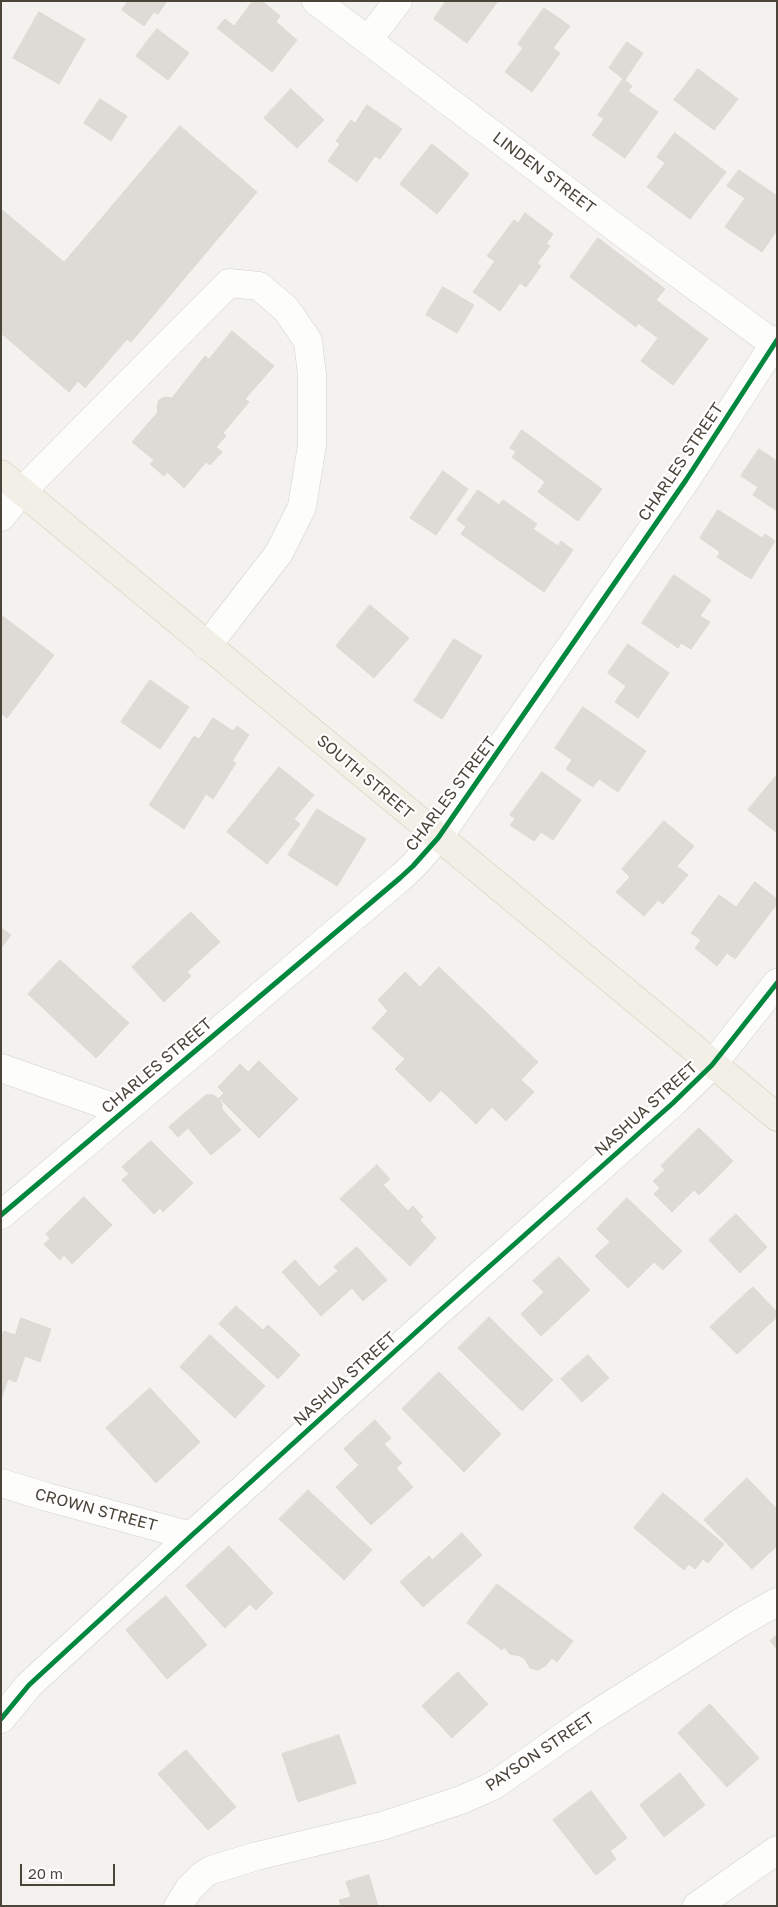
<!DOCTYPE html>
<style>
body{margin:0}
#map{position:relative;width:778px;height:1907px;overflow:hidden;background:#f4f2ee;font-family:"Golos Text",sans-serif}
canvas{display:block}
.frame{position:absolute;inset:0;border:2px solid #4b4439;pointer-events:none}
.scale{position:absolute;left:20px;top:1864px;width:95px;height:22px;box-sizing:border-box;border:2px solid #4b4439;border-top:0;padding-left:6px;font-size:15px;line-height:18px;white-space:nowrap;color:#4b4439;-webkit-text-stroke:4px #fff;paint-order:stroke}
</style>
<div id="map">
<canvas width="778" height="1907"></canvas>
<div class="frame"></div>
<div class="scale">20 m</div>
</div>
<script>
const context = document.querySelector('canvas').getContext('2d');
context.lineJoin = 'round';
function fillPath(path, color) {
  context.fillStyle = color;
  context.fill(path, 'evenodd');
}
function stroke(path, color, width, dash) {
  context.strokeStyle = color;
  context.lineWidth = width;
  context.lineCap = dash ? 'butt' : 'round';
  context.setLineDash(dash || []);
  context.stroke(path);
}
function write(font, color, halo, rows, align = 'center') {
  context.font = font + ' "Golos Text",sans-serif';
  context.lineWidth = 4.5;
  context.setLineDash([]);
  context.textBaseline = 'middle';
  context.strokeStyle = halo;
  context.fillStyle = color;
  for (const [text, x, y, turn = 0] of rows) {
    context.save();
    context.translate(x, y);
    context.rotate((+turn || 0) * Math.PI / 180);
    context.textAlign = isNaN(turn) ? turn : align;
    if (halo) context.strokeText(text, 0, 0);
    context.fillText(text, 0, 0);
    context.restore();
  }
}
const building = new Path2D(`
 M 128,1 L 167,1 L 158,14 L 154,12 L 144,26 L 122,10 Z
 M 253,1 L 262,1 L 280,16 L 276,22 L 297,40 L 272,72 L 217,28 L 225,19 L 234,26 Z
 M 446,1 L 498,1 L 467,43 L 434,19 Z
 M 544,8 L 570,26 L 553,48 L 560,53 L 532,92 L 505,72 L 523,48 L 518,44 Z
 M 39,12 L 85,39 L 59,84 L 13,58 Z
 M 157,29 L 189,53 L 168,80 L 136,56 Z
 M 627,42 L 643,53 L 625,80 L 609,68 Z
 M 698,69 L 738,99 L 714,130 L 674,100 Z
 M 623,79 L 632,86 L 628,91 L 658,112 L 625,158 L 592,135 L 604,119 L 598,115 Z
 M 291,89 L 324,120 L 297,148 L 264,118 Z
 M 100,99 L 127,116 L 111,141 L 84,123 Z
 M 367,105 L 402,129 L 380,159 L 375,156 L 357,182 L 328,161 L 340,144 L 336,141 L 351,120 L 355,123 Z
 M 180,126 L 257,192 L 131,342 L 127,339 L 85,388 L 78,381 L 69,392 L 1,333 L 1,209 L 64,262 Z
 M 675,133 L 726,172 L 690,219 L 647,187 L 665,163 L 657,157 Z
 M 432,144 L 469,174 L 437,214 L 400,184 Z
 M 739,170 L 777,196 L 777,230 L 762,252 L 725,227 L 745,198 L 727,186 Z
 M 525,213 L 553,234 L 546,244 L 550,246 L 537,263 L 541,266 L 526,287 L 520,283 L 500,311 L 473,292 L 495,261 L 487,256 L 514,220 L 518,223 Z
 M 598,238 L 665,289 L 656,300 L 708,339 L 673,385 L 641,361 L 658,338 L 638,323 L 636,327 L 570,277 Z
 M 443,287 L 474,305 L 457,333 L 426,315 Z
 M 232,331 L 274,366 L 245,399 L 249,402 L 223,433 L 226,436 L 216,447 L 222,452 L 210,465 L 206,462 L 184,488 L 167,472 L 164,476 L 150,464 L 154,460 L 132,442 L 158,412 L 157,407 L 159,400 L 165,397 L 172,398 L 205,356 L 209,359 Z
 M 522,430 L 602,489 L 578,521 L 538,492 L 545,482 L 512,457 L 516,452 L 510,448 Z
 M 759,449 L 777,461 L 777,511 L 753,495 L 758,487 L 741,476 Z
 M 443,471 L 468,489 L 436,535 L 410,518 Z
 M 478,490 L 499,505 L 503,500 L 537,524 L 533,529 L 558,546 L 561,541 L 573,550 L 544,592 L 461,534 L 466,527 L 457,520 Z
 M 718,510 L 762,538 L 765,534 L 775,541 L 751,579 L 717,557 L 720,552 L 700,538 Z
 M 674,575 L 711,600 L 700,616 L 710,622 L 691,649 L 681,643 L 678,648 L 642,623 Z
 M 370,605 L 409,638 L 374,678 L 336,646 Z
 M 1,615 L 54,655 L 7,718 L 1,713 Z
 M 454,639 L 482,656 L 442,719 L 414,701 Z
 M 628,644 L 669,673 L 638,718 L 615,702 L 626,686 L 608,673 Z
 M 150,680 L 189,707 L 160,749 L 121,722 Z
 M 583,707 L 646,751 L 618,792 L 599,779 L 593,787 L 566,769 L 572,760 L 555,748 Z
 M 213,718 L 233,731 L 237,726 L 249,735 L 232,761 L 236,763 L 213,799 L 206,794 L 184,829 L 149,805 L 194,736 L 199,739 Z
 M 279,767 L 314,795 L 294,819 L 300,824 L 267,864 L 227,832 Z
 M 542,772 L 581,800 L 553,840 L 541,832 L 534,841 L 510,825 L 515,819 L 510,815 Z
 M 776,776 L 777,777 L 777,833 L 748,810 Z
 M 317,809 L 366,839 L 337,886 L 288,855 Z
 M 664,821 L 694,846 L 677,866 L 688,875 L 663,904 L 658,900 L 644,916 L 616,892 L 630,877 L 622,869 Z
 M 755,882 L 777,899 L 777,904 L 735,959 L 727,953 L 717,966 L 695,948 L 701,940 L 691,933 L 719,895 L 736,907 Z
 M 191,912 L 220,942 L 187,972 L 191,976 L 164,1002 L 132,967 Z
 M 1,928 L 11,935 L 1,948 Z
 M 60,960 L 129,1023 L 96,1058 L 28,994 Z
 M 439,967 L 538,1062 L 521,1080 L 534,1092 L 506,1121 L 492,1107 L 476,1124 L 441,1090 L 430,1102 L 395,1069 L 405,1059 L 372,1028 L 388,1011 L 378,1000 L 405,972 L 420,987 Z
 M 259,1061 L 298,1099 L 259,1138 L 219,1098 L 224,1093 L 218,1087 L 240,1064 L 248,1072 Z
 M 206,1095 L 213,1095 L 219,1099 L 222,1104 L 222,1109 L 241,1130 L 211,1155 L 188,1128 L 178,1137 L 169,1127 Z
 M 699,1128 L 733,1161 L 699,1195 L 694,1190 L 672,1212 L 654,1194 L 660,1188 L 653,1181 L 665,1170 L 661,1166 Z
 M 151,1141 L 193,1183 L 163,1212 L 160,1208 L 154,1214 L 122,1180 L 129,1174 L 122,1167 Z
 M 377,1165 L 390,1179 L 383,1185 L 408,1211 L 413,1206 L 423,1217 L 420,1220 L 436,1238 L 410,1266 L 340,1199 Z
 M 84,1197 L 112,1225 L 72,1264 L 64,1255 L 60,1260 L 44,1244 L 50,1239 L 46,1234 Z
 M 627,1198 L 682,1251 L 663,1270 L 654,1262 L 628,1288 L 595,1256 L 610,1242 L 597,1229 Z
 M 736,1214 L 767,1247 L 740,1273 L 709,1240 Z
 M 357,1247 L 387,1280 L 363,1301 L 352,1288 L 321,1316 L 282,1272 L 295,1260 L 319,1287 L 338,1271 L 334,1267 Z
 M 559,1257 L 590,1290 L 541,1336 L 521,1314 L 544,1292 L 533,1281 Z
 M 753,1287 L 777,1312 L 777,1317 L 737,1354 L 710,1327 Z
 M 236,1306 L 263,1330 L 268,1325 L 300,1355 L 278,1379 L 219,1324 Z
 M 489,1317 L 553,1380 L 522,1411 L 458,1348 Z
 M 21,1318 L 51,1329 L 40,1362 L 25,1356 L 16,1382 L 8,1379 L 1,1399 L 1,1338 L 4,1331 L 15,1335 Z
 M 210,1335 L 265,1386 L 235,1418 L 180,1367 Z
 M 588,1355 L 609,1378 L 582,1402 L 561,1379 Z
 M 439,1372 L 501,1434 L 464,1472 L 402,1409 Z
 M 150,1388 L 200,1442 L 156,1483 L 106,1428 Z
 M 375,1420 L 391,1438 L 384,1444 L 402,1463 L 396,1468 L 413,1487 L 371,1525 L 336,1487 L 359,1465 L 344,1449 Z
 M 747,1478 L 777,1509 L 777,1546 L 752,1569 L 704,1520 Z
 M 308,1490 L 372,1550 L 344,1580 L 279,1519 Z
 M 663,1493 L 724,1544 L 708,1563 L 703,1559 L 695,1569 L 689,1564 L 684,1570 L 634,1528 Z
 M 462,1533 L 482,1555 L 423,1607 L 400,1582 L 429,1556 L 432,1560 Z
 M 229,1546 L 273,1593 L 256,1610 L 250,1604 L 225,1628 L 186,1586 Z
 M 497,1584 L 573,1641 L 557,1662 L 552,1658 L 545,1666 L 538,1670 L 530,1668 L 525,1659 L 520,1656 L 510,1654 L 504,1647 L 502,1650 L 467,1623 Z
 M 166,1596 L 207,1645 L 167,1679 L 126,1630 Z
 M 777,1635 L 777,1649 L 770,1641 Z
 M 458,1672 L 488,1704 L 452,1738 L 422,1706 Z
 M 710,1704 L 759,1758 L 727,1787 L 678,1733 Z
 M 339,1735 L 356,1783 L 298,1802 L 282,1754 Z
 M 186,1750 L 236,1807 L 208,1830 L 158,1774 Z
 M 680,1773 L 705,1805 L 664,1837 L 640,1805 Z
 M 591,1791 L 627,1838 L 610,1851 L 616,1859 L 596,1875 L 553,1820 Z
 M 369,1875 L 378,1906 L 341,1906 L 339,1900 L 351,1897 L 346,1882 Z`);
const minor = new Path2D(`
 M 316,1 L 624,234 L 774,344
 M 368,40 L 398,1
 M 1,517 L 22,491 L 229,283 L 259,286 L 286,309 L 308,341 L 312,375 L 312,445 L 302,507 L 279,553 L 207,646
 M 1,1068 L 124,1111
 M 1,1215 L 400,878 L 413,866 L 438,838 L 686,480 L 777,340
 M 1,1483 L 47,1497 L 191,1536
 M 1,1719 L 29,1685 L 191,1536 L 436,1314 L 673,1103 L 712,1065 L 777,983
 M 178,1906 L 189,1889 L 203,1875 L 211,1870 L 257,1856 L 382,1826 L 461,1800 L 493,1786 L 590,1718 L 743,1621 L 777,1602
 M 697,1906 L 777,1850`);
const major = new Path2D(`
 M 1,474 L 777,1117`);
const cycleway = new Path2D(`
 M 1,1215 L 400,878 L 413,866 L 438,838 L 686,480 L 777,340
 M 1,1719 L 29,1685 L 191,1536 L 436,1314 L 673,1103 L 712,1065 L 777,983`);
const streetNames = [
 ["LINDEN STREET",544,173,37],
 ["CHARLES STREET",681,462,-56],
 ["SOUTH STREET",365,777,40],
 ["CHARLES STREET",451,794,-53],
 ["CHARLES STREET",157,1066,-40],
 ["NASHUA STREET",646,1109,-42],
 ["NASHUA STREET",345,1379,-42],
 ["CROWN STREET",96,1510,15],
 ["PAYSON STREET",540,1752,-34]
];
fillPath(building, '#dedbd6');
stroke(building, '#dcd9d4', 1);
stroke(minor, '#d2d0cb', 29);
stroke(major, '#d6cebb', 29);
stroke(minor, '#fdfdfc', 28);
stroke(major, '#f2efe6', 28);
stroke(cycleway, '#00873e', 5);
write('16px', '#4b4439', '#fff', streetNames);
</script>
